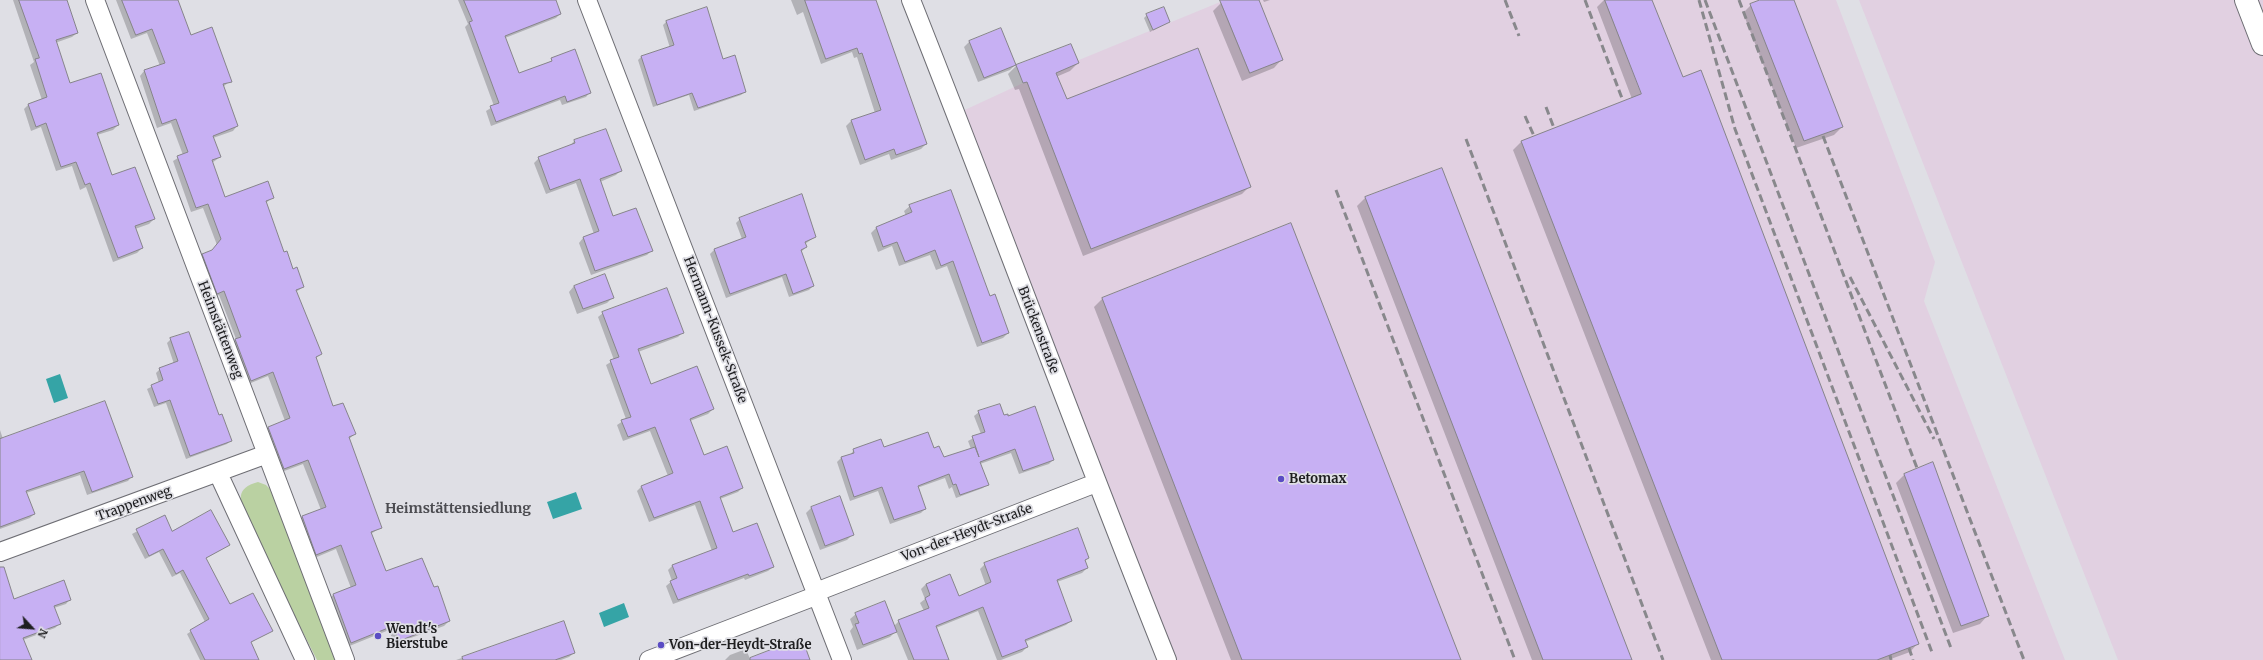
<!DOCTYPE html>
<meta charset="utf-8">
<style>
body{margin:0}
#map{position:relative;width:2263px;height:660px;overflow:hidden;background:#dfdfe5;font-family:Merriweather,serif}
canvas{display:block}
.north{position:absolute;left:12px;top:608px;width:40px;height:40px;-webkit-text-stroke:3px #dfdfe5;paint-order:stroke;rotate:116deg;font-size:11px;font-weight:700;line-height:16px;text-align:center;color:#1e1e20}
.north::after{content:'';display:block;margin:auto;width:14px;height:18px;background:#1e1e20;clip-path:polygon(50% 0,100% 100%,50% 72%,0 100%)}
</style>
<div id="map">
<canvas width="2263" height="660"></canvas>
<div class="north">N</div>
</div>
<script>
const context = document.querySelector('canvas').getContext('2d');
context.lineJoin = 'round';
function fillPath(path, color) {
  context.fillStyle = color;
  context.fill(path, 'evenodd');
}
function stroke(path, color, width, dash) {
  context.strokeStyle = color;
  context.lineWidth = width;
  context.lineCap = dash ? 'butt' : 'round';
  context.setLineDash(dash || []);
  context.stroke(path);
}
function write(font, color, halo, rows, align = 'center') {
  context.font = font + ' Merriweather,serif';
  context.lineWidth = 3.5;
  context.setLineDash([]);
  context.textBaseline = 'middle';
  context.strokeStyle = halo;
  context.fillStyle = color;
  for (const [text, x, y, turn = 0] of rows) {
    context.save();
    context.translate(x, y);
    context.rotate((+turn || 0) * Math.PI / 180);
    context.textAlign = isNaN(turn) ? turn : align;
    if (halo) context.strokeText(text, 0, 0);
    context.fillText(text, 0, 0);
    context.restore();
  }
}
const industrial = new Path2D(`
 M 1225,0 L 1836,0 L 1935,262 L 1924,301 L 2065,660 L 1167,660 L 956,114 L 1023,83 Z
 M 1859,0 L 2263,0 L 2263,660 L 2118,660 Z`);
const green = new Path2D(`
 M 258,482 L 266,485 L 272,491 L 338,660 L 317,660 L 245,518 C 240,500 235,488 258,482 Z`);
const water = new Path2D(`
 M 60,374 L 68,398 L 54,403 L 46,379 Z
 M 576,492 L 582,509 L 553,519 L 547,502 Z
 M 624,603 L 629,617 L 604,627 L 599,613 Z`);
const shadow = new Path2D(`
 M 13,0 L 66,0 L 77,33 L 72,37 L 55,43 L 70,84 L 118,125 L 113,130 L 97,135 L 111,177 L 154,219 L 149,224 L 135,229 L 142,248 L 137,253 L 113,262 L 86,187 L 80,190 L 72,166 L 56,171 L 41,127 L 31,131 L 24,109 L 28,105 L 42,100 L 30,65 L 34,62 Z
 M 116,0 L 177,0 L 190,36 L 230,81 L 223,87 L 237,126 L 233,131 L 213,138 L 220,157 L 212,163 L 225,198 L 273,197 L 266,203 L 284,254 L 303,287 L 296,292 L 321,354 L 315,359 L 333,408 L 355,434 L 349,439 L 381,527 L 371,534 L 386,573 L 449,621 L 444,626 L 394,644 L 389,630 L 347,647 L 329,599 L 333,595 L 351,588 L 336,549 L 312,559 L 298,522 L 302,517 L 321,510 L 303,464 L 279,473 L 264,432 L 268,428 L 285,421 L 268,376 L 246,385 L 231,345 L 236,339 L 219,295 L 213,298 L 198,260 L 203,255 L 211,252 L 217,245 L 203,208 L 191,212 L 173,161 L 183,155 L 171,123 L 157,128 L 140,76 L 144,71 L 160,66 L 147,33 L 131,39 Z
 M 458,0 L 555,0 L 560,14 L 556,18 L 505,38 L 518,75 L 575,51 L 590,92 L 586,97 L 562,105 L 560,100 L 491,126 L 486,111 L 494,106 L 465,27 L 468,24 Z
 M 791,0 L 875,0 L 926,144 L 921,149 L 891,160 L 889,154 L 860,165 L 846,126 L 851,121 L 875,113 L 857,57 L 854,58 L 852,52 L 821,64 L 803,12 L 797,15 Z
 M 1228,0 L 1258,0 L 1282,59 L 1274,68 L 1242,81 L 1213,11 L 1221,3 Z
 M 1263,0 L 1270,0 L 1264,2 Z
 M 1604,0 L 1651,0 L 1682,78 L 1918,643 L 1910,652 L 1888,660 L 1711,660 L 1513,150 L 1521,142 L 1632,99 L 1597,7 Z
 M 1763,0 L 1793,0 L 1842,127 L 1834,135 L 1796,148 L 1743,13 L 1751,5 Z
 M 1147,15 L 1169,22 L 1150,32 L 1144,18 Z
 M 666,22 L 722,60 L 745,92 L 741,95 L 694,111 L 689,95 L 653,107 L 638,60 L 641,57 L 670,48 L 663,25 Z
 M 1000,30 L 1015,65 L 1010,70 L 978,82 L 964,47 L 969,42 Z
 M 1070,45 L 1078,63 L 1070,71 L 1056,77 L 1066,100 L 1250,186 L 1242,194 L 1083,256 L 1019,89 L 1015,90 L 1008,74 L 1016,66 Z
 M 605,130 L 620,171 L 616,175 L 600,182 L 613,218 L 652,250 L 647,255 L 591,275 L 579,243 L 583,238 L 594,234 L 576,183 L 546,194 L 534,163 L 539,158 L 570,146 L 574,141 Z
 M 1442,169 L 1631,660 L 1532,660 L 1357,206 L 1365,198 Z
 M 910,206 L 990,297 L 1008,333 L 1003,338 L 977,347 L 947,266 L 936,270 L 930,255 L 899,266 L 892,246 L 878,252 L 871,233 L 876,228 L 906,216 L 904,211 Z
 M 740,219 L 815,237 L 805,244 L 806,247 L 801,252 L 813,286 L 809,290 L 789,297 L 782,277 L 726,298 L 710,254 L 714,250 L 742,239 L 736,223 Z
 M 1290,224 L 1460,660 L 1231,660 L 1094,307 L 1102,299 Z
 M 574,286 L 613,297 L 607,303 L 577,314 L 569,292 Z
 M 603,313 L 683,332 L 678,337 L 638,352 L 650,385 L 713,409 L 708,414 L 690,421 L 703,456 L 742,488 L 738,492 L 720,499 L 732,533 L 773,567 L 768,571 L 745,580 L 744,578 L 673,604 L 666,586 L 672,581 L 668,570 L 672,566 L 712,551 L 695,505 L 649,522 L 637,491 L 641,487 L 668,476 L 650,431 L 623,441 L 617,425 L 626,419 L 606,365 L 614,360 L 598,317 Z
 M 171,339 L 218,416 L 231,440 L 227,444 L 186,459 L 166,403 L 154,407 L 147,389 L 159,383 L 156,373 L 160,369 L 174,364 L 167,343 Z
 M 979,412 L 1008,417 L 1053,460 L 1049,464 L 1019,474 L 1011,453 L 980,464 L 987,484 L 983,488 L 956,498 L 952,487 L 949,489 L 945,478 L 917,488 L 925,509 L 921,513 L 890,524 L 878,491 L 850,501 L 837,462 L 841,458 L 850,455 L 854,450 L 883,448 L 933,449 L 943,459 L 971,449 L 968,441 L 981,434 L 974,416 Z
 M 0,430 L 3,439 L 132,476 L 128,481 L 87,495 L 80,475 L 26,493 L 34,514 L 30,518 L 0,529 Z
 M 1933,464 L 1988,615 L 1980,624 L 1953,633 L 1896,483 L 1904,475 Z
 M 811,508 L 852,535 L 847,540 L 820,550 L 806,513 Z
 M 164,517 L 172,532 L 229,545 L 205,559 L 229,606 L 271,631 L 250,643 L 258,660 L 200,660 L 187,634 L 205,622 L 180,573 L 172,577 L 159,552 L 145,559 L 132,534 Z
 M 1088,558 L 1084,562 L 1087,568 L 1082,573 L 1057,582 L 1071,621 L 1066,625 L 1025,642 L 1027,647 L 1022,652 L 1001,660 L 997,660 L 978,611 L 936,628 L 948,660 L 908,660 L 896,631 L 890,637 L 857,650 L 850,631 L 853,627 L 850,619 L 856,614 L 894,626 L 899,621 L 924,611 L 920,603 L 925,599 L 921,589 L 926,584 L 958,597 L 986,586 L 980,569 L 985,564 Z
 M 70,599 L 66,604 L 54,608 L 60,623 L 55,628 L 23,640 L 30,660 L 2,660 L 0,655 L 0,604 Z
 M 564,623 L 574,653 L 569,657 L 561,660 L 456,660 Z
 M 746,649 L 750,659 L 809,660 L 725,660 L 730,655 Z`);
const building = new Path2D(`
 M 19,0 L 67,0 L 78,33 L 56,40 L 70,83 L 101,73 L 119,125 L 97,133 L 112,175 L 135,167 L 155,219 L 135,226 L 143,248 L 118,258 L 90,183 L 85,185 L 76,162 L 61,167 L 46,123 L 36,127 L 28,104 L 47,97 L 35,59 L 39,58 Z
 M 122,0 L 178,0 L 191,35 L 212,27 L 232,82 L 223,84 L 238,126 L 213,136 L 221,157 L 212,160 L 225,197 L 268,181 L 274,198 L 266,201 L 284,252 L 287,251 L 293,269 L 297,267 L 304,287 L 296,290 L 322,354 L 316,357 L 333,406 L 343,403 L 356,434 L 349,437 L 382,528 L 371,532 L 386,571 L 422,558 L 434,587 L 438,586 L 450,621 L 399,641 L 393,626 L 351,643 L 333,594 L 356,585 L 341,545 L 316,555 L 302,516 L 326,507 L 308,460 L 284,469 L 268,427 L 290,418 L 273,372 L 251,381 L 235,339 L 241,337 L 224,291 L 217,294 L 202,254 L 212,250 L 221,239 L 208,204 L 196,208 L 177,156 L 188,152 L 176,119 L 162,124 L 144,70 L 165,63 L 152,29 L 136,35 Z
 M 464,0 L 556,0 L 561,14 L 505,36 L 519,73 L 552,61 L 551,58 L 575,49 L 591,93 L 567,102 L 565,96 L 496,122 L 490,106 L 499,103 L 469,22 L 472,21 Z
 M 805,0 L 876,0 L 927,144 L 896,155 L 894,149 L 865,160 L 851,120 L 881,110 L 862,53 L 859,54 L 857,48 L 826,59 Z
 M 1220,0 L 1259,0 L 1283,60 L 1250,73 Z
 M 1605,0 L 1652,0 L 1683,77 L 1701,70 L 1919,644 L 1877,660 L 1722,660 L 1521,141 L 1641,94 Z
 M 1760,0 L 1794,0 L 1843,127 L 1804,141 L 1750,4 Z
 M 707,7 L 723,59 L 735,55 L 746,92 L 698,108 L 692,93 L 657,105 L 641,56 L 674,45 L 666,21 Z
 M 1164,7 L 1170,22 L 1153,30 L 1146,14 Z
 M 1001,28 L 1016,65 L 984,78 L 969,41 Z
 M 1071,44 L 1079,63 L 1056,73 L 1067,99 L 1198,48 L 1251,187 L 1091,249 L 1027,82 L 1023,83 L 1016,65 Z
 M 606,129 L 622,171 L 600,179 L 613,216 L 636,208 L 653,251 L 595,271 L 583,237 L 599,231 L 580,179 L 550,190 L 538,157 L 575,143 L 574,140 Z
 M 1442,168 L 1632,660 L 1543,660 L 1365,197 Z
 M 951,190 L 990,296 L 995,294 L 1009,333 L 982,343 L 953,261 L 941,266 L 935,250 L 905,262 L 897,242 L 883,247 L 876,227 L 912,212 L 909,205 Z
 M 802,194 L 816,237 L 805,242 L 807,247 L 801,250 L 814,286 L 793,294 L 786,274 L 730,294 L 714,249 L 746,237 L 739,218 Z
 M 1291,223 L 1461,660 L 1242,660 L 1102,298 Z
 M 605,274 L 614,298 L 583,309 L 574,286 Z
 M 667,288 L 684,333 L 638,349 L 651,384 L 697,366 L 714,409 L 690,419 L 704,455 L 727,446 L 743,488 L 720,497 L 733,532 L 757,523 L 774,567 L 749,576 L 748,574 L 678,600 L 670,581 L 677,578 L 672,565 L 717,548 L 700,501 L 654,518 L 641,486 L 673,473 L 655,427 L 628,437 L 621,420 L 631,417 L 610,360 L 619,357 L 602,312 Z
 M 189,332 L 219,415 L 222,414 L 232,441 L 190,456 L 170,400 L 158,404 L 151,385 L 163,380 L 159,368 L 178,361 L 170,338 Z
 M 105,401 L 133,477 L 92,492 L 84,471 L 26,491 L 35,514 L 0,527 L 0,439 Z
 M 1000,404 L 1004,415 L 1008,414 L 1008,416 L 1035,406 L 1054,460 L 1023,471 L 1015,449 L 980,462 L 989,485 L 960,495 L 956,484 L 953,485 L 949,474 L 918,486 L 926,509 L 894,520 L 882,487 L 854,497 L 841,457 L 854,453 L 853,449 L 881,439 L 884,447 L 928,432 L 934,448 L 939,446 L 944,457 L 975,447 L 979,457 L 972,436 L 985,432 L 978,411 Z
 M 1933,462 L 1989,616 L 1961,626 L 1904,474 Z
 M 840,496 L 854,535 L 825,546 L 811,507 Z
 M 211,510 L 230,545 L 206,558 L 230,604 L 253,593 L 273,631 L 251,642 L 259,660 L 205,660 L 190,630 L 209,619 L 183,570 L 176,574 L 163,549 L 149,556 L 136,529 L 165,515 L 172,531 Z
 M 1078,528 L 1089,558 L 1085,560 L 1088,568 L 1057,580 L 1072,621 L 1025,640 L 1028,647 L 1002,657 L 983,607 L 936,626 L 949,660 L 914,660 L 898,620 L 929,608 L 925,598 L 930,595 L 926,584 L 950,574 L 959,596 L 991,582 L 984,563 Z
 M 0,567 L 4,567 L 14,599 L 64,580 L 71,600 L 54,606 L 61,624 L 23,638 L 32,660 L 0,660 Z
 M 885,601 L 897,632 L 863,645 L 855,624 L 859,623 L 855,613 Z
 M 564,621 L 575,653 L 555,660 L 463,660 L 462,657 Z
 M 802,638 L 810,660 L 750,660 L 750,658 Z`);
const minor = new Path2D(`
 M 95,0 L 345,660
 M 587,0 L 842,660
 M 911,0 C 998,219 1079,441 1167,660
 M 218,473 L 305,660
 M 0,552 L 267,454
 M 816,592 L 1096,483
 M 649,660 L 818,595`);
const tertiary = new Path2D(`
 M 2246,0 L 2263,44`);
const rail = new Path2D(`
 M 1505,0 L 1519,36
 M 1585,0 L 1623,101
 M 1699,0 L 1735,129 L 1933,655
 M 1705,0 L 1951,648
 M 1739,0 L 1917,468
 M 1546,107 L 1554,128
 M 1525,116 L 1534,136
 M 1823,136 L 2024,660
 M 1466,139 L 1663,660
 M 1336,190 L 1515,660
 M 1850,277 L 1934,439
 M 1909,648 L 1913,660
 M 1890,655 L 1891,660`);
const markers = [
 [1281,479,4,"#5a4cc4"],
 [378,636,4,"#5a4cc4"],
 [661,645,4,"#5a4cc4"]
];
const streetNames = [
 ["Heimstättenweg",220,330,69],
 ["Hermann-Kussek-Straße",715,330,69],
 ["Brückenstraße",1038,330,69],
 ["Trappenweg",134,504,-20],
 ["Von-der-Heydt-Straße",967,533,-21]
];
const poiNames = [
 ["Betomax",1289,479],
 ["Wendt's",386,629],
 ["Bierstube",386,644],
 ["Von-der-Heydt-Straße",669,645]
];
const neighbourhoodNames = [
 ["Heimstättensiedlung",458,509]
];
fillPath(industrial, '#e1d0e1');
fillPath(green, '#bad1a2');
fillPath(water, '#35a4a6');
fillPath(shadow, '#0003');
fillPath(building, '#c7b0f3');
stroke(building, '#86848a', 1);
stroke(minor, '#6e6e74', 20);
stroke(tertiary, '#6e6e74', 24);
stroke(minor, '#fff', 18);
stroke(tertiary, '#fff', 22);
stroke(rail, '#88888c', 3, [8, 4]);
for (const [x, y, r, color] of markers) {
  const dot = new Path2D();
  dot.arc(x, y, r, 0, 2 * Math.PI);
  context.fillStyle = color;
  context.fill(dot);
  stroke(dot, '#dfdfe5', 1.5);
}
write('13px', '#1e1e20', '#dfdfe5', streetNames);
write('bold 13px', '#1e1e20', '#dfdfe5', poiNames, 'left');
write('bold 14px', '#4c4c51', '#dfdfe5', neighbourhoodNames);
</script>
